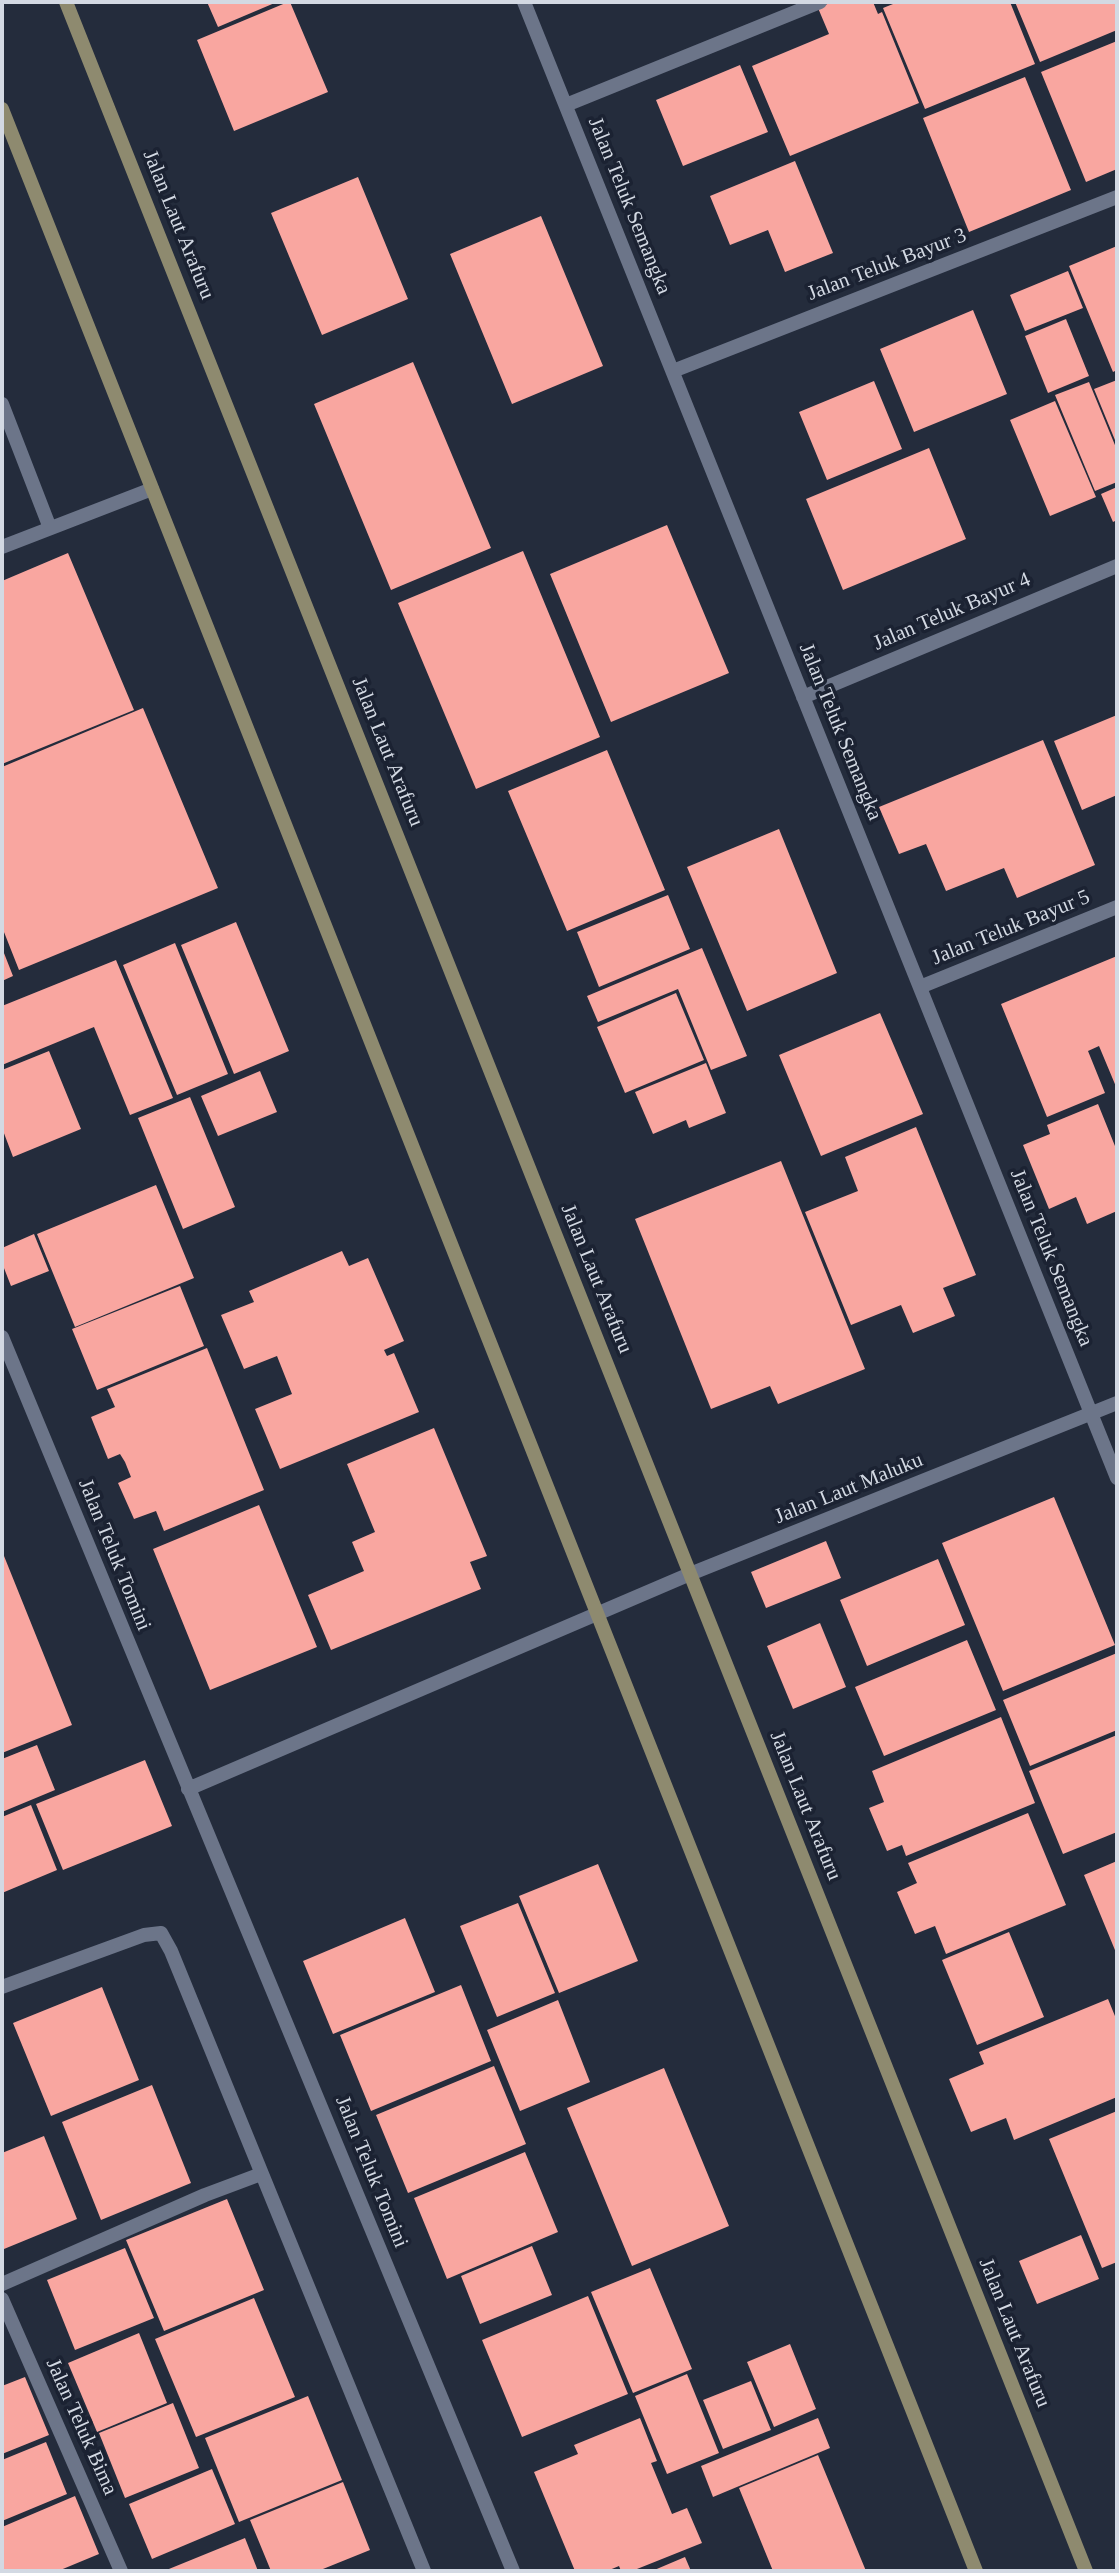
<!DOCTYPE html>
<style>
body{margin:0}
#map{position:relative;width:1119px;height:2573px;overflow:hidden;background:#242c3c;font-family:Georgia,serif}
canvas{display:block}
.frame{position:absolute;inset:0;border:4px solid #d3d9e3;pointer-events:none}
</style>
<div id="map">
<canvas width="1119" height="2573"></canvas>
<div class="frame"></div>
</div>
<script>
const context = document.querySelector('canvas').getContext('2d');
context.lineJoin = 'round';
function fillPath(path, color) {
  context.fillStyle = color;
  context.fill(path, 'evenodd');
}
function stroke(path, color, width, dash) {
  context.strokeStyle = color;
  context.lineWidth = width;
  context.lineCap = dash ? 'butt' : 'round';
  context.setLineDash(dash || []);
  context.stroke(path);
}
function write(font, color, halo, rows, align = 'center') {
  context.font = font + ' Georgia,serif';
  context.lineWidth = 7;
  context.setLineDash([]);
  context.textBaseline = 'middle';
  context.strokeStyle = halo;
  context.fillStyle = color;
  for (const [text, x, y, turn = 0] of rows) {
    context.save();
    context.translate(x, y);
    context.rotate((+turn || 0) * Math.PI / 180);
    context.textAlign = isNaN(turn) ? turn : align;
    if (halo) context.strokeText(text, 0, 0);
    context.fillText(text, 0, 0);
    context.restore();
  }
}
const building = new Path2D(`
 M 207,2 L 277,2 L 218,27 Z
 M 288,2 L 290,2 L 328,92 L 234,131 L 197,40 Z
 M 832,2 L 873,2 L 878,14 L 882,12 L 919,103 L 790,156 L 752,66 L 829,34 L 818,8 Z
 M 898,2 L 1010,2 L 1035,64 L 925,109 L 883,8 Z
 M 1015,2 L 1117,2 L 1117,30 L 1040,62 Z
 M 1117,41 L 1117,169 L 1086,182 L 1041,72 Z
 M 740,65 L 768,132 L 683,166 L 656,100 Z
 M 1025,77 L 1071,190 L 969,232 L 923,118 Z
 M 795,161 L 833,253 L 785,272 L 768,230 L 730,245 L 710,196 Z
 M 358,177 L 408,299 L 322,335 L 271,213 Z
 M 541,216 L 603,366 L 512,404 L 450,254 Z
 M 1117,246 L 1117,370 L 1113,372 L 1069,266 Z
 M 1068,271 L 1083,308 L 1025,331 L 1010,295 Z
 M 973,310 L 1007,394 L 914,432 L 880,349 Z
 M 1066,319 L 1089,376 L 1048,393 L 1025,336 Z
 M 413,362 L 491,548 L 391,590 L 314,404 Z
 M 1117,380 L 1117,445 L 1094,389 Z
 M 874,381 L 902,449 L 827,480 L 799,412 Z
 M 1089,382 L 1117,450 L 1117,482 L 1095,491 L 1055,395 Z
 M 1055,401 L 1096,497 L 1050,516 L 1010,420 Z
 M 929,448 L 966,539 L 843,590 L 806,499 Z
 M 1117,487 L 1117,520 L 1113,522 L 1101,494 Z
 M 667,525 L 729,673 L 611,722 L 550,574 Z
 M 523,551 L 600,737 L 476,789 L 398,603 Z
 M 68,553 L 134,710 L 2,764 L 2,581 Z
 M 143,708 L 218,888 L 19,970 L 2,927 L 2,767 Z
 M 1117,715 L 1117,795 L 1082,810 L 1054,741 Z
 M 1043,740 L 1095,865 L 1017,898 L 1004,868 L 946,891 L 926,844 L 899,854 L 879,807 Z
 M 607,750 L 665,890 L 567,931 L 508,791 Z
 M 779,829 L 837,973 L 747,1011 L 687,867 Z
 M 668,895 L 690,949 L 599,987 L 577,932 Z
 M 236,922 L 289,1051 L 234,1074 L 181,945 Z
 M 175,943 L 228,1074 L 177,1095 L 123,965 Z
 M 2,948 L 13,976 L 2,981 Z
 M 702,948 L 747,1056 L 711,1070 L 678,989 L 598,1022 L 587,996 Z
 M 1117,956 L 1117,1089 L 1099,1046 L 1088,1051 L 1105,1093 L 1047,1117 L 1001,1004 Z
 M 116,960 L 173,1098 L 130,1115 L 94,1027 L 2,1065 L 2,1006 Z
 M 676,993 L 704,1060 L 625,1093 L 597,1027 Z
 M 880,1013 L 923,1114 L 821,1156 L 779,1055 Z
 M 49,1051 L 81,1129 L 13,1157 L 2,1128 L 2,1070 Z
 M 706,1063 L 726,1113 L 689,1128 L 686,1120 L 653,1134 L 635,1092 Z
 M 260,1071 L 277,1112 L 218,1136 L 201,1096 Z
 M 190,1097 L 235,1207 L 183,1229 L 138,1118 Z
 M 1098,1104 L 1117,1151 L 1117,1211 L 1087,1224 L 1076,1197 L 1049,1209 L 1023,1145 L 1050,1134 L 1047,1125 Z
 M 916,1127 L 976,1275 L 943,1288 L 955,1316 L 913,1333 L 901,1305 L 851,1325 L 805,1212 L 858,1191 L 845,1157 Z
 M 781,1161 L 865,1369 L 778,1404 L 770,1386 L 711,1409 L 635,1219 Z
 M 156,1185 L 194,1278 L 75,1327 L 37,1234 Z
 M 34,1234 L 49,1271 L 11,1286 L 2,1263 L 2,1248 Z
 M 342,1251 L 349,1266 L 368,1258 L 404,1341 L 384,1350 L 387,1356 L 394,1353 L 419,1412 L 280,1469 L 255,1409 L 292,1394 L 277,1356 L 244,1369 L 221,1315 L 254,1302 L 249,1291 Z
 M 180,1286 L 204,1346 L 97,1390 L 72,1329 Z
 M 207,1348 L 264,1490 L 164,1531 L 156,1511 L 134,1519 L 118,1483 L 131,1477 L 125,1462 L 120,1454 L 108,1459 L 91,1417 L 115,1407 L 107,1389 Z
 M 434,1428 L 487,1556 L 470,1562 L 481,1589 L 331,1650 L 308,1595 L 364,1571 L 352,1542 L 375,1532 L 347,1464 Z
 M 1054,1497 L 1115,1645 L 1003,1691 L 942,1543 Z
 M 259,1505 L 317,1647 L 210,1690 L 153,1549 Z
 M 826,1541 L 841,1578 L 766,1608 L 751,1572 Z
 M 2,1551 L 72,1725 L 2,1753 Z
 M 938,1559 L 965,1625 L 867,1666 L 840,1600 Z
 M 820,1623 L 846,1687 L 793,1709 L 767,1646 Z
 M 967,1640 L 996,1710 L 884,1756 L 855,1687 Z
 M 1117,1653 L 1117,1730 L 1030,1766 L 1003,1700 Z
 M 1001,1717 L 1035,1803 L 906,1856 L 902,1845 L 887,1851 L 869,1808 L 884,1802 L 872,1771 Z
 M 1117,1735 L 1117,1832 L 1063,1854 L 1029,1771 Z
 M 37,1745 L 55,1790 L 2,1812 L 2,1759 Z
 M 145,1760 L 172,1826 L 63,1870 L 36,1804 Z
 M 31,1805 L 57,1870 L 2,1893 L 2,1817 Z
 M 1028,1813 L 1066,1905 L 946,1954 L 935,1926 L 915,1934 L 897,1892 L 917,1883 L 908,1863 Z
 M 1117,1861 L 1117,1955 L 1084,1875 Z
 M 598,1864 L 638,1961 L 559,1993 L 519,1896 Z
 M 518,1903 L 555,1993 L 497,2017 L 460,1926 Z
 M 405,1918 L 435,1992 L 333,2034 L 303,1961 Z
 M 1009,1932 L 1044,2017 L 977,2045 L 942,1960 Z
 M 461,1985 L 491,2061 L 371,2111 L 340,2035 Z
 M 102,1987 L 139,2080 L 51,2116 L 13,2023 Z
 M 1108,1999 L 1117,2021 L 1117,2097 L 1014,2140 L 1006,2118 L 971,2132 L 949,2079 L 984,2064 L 979,2052 Z
 M 558,2000 L 590,2082 L 520,2111 L 487,2030 Z
 M 494,2066 L 526,2144 L 408,2193 L 376,2115 Z
 M 664,2068 L 729,2226 L 632,2266 L 567,2108 Z
 M 152,2085 L 191,2183 L 101,2220 L 62,2122 Z
 M 1117,2111 L 1117,2262 L 1102,2268 L 1049,2139 Z
 M 44,2136 L 77,2219 L 4,2249 L 2,2243 L 2,2153 Z
 M 525,2152 L 558,2232 L 447,2279 L 414,2198 Z
 M 227,2199 L 264,2290 L 164,2331 L 126,2240 Z
 M 1081,2235 L 1099,2279 L 1037,2304 L 1019,2261 Z
 M 532,2246 L 552,2295 L 480,2324 L 461,2276 Z
 M 125,2248 L 154,2318 L 75,2350 L 47,2280 Z
 M 650,2268 L 692,2369 L 633,2393 L 591,2292 Z
 M 588,2296 L 628,2394 L 522,2437 L 482,2340 Z
 M 254,2298 L 295,2397 L 196,2437 L 155,2339 Z
 M 139,2333 L 167,2403 L 97,2432 L 68,2363 Z
 M 790,2344 L 816,2409 L 774,2427 L 747,2362 Z
 M 687,2374 L 719,2453 L 667,2474 L 635,2396 Z
 M 25,2377 L 49,2435 L 2,2454 L 2,2386 Z
 M 751,2381 L 771,2430 L 723,2449 L 703,2400 Z
 M 308,2396 L 342,2480 L 239,2522 L 205,2438 Z
 M 173,2403 L 199,2468 L 125,2498 L 99,2433 Z
 M 640,2418 L 657,2461 L 651,2463 L 672,2514 L 687,2508 L 702,2543 L 632,2571 L 621,2571 L 619,2566 L 607,2571 L 575,2571 L 534,2472 L 578,2454 L 574,2445 Z
 M 818,2418 L 830,2448 L 713,2497 L 701,2466 Z
 M 46,2442 L 67,2494 L 2,2521 L 2,2460 Z
 M 818,2455 L 866,2571 L 773,2571 L 739,2488 Z
 M 212,2469 L 235,2524 L 152,2559 L 129,2504 Z
 M 343,2482 L 370,2550 L 318,2571 L 271,2571 L 250,2520 Z
 M 75,2496 L 99,2554 L 58,2571 L 2,2571 L 2,2527 Z
 M 245,2538 L 258,2571 L 164,2571 Z
 M 685,2557 L 691,2571 L 652,2571 Z`);
const lane = new Path2D(`
 M 2,404 L 50,528
 M 2,547 L 152,489`);
const street = new Path2D(`
 M 524,2 L 1117,1478
 M 566,105 L 820,2
 M 673,371 L 1117,197
 M 803,697 L 1117,566
 M 920,987 L 1117,907
 M 2,1337 L 513,2571
 M 188,1789 L 690,1574 L 1117,1403
 M 2,1987 L 144,1935 L 161,1933 L 171,1951 L 424,2571
 M 2,2284 L 205,2195 L 261,2174
 M 2,2299 L 121,2571`);
const secondary = new Path2D(`
 M 66,2 L 1086,2571
 M 2,109 L 976,2571`);
const streetNames = [
 ["Jalan Teluk Semangka",629,206,68],
 ["Jalan Laut Arafuru",178,225,68],
 ["Jalan Teluk Bayur 3",887,265,-21],
 ["Jalan Teluk Bayur 4",952,612,-23],
 ["Jalan Teluk Semangka",840,732,68],
 ["Jalan Laut Arafuru",387,752,68],
 ["Jalan Teluk Bayur 5",1011,928,-22],
 ["Jalan Teluk Semangka",1051,1258,68],
 ["Jalan Laut Arafuru",596,1279,68],
 ["Jalan Laut Maluku",849,1489,-22],
 ["Jalan Teluk Tomini",114,1555,68],
 ["Jalan Laut Arafuru",805,1806,68],
 ["Jalan Teluk Tomini",371,2172,68],
 ["Jalan Laut Arafuru",1014,2333,68],
 ["Jalan Teluk Bima",81,2427,66]
];
fillPath(building, '#f9a6a0');
stroke(lane, '#6c7589', 14);
stroke(street, '#6c7589', 14);
stroke(secondary, '#8e8a6f', 14);
write('21px', '#d3d9e3', '#1b2232', streetNames);
</script>
